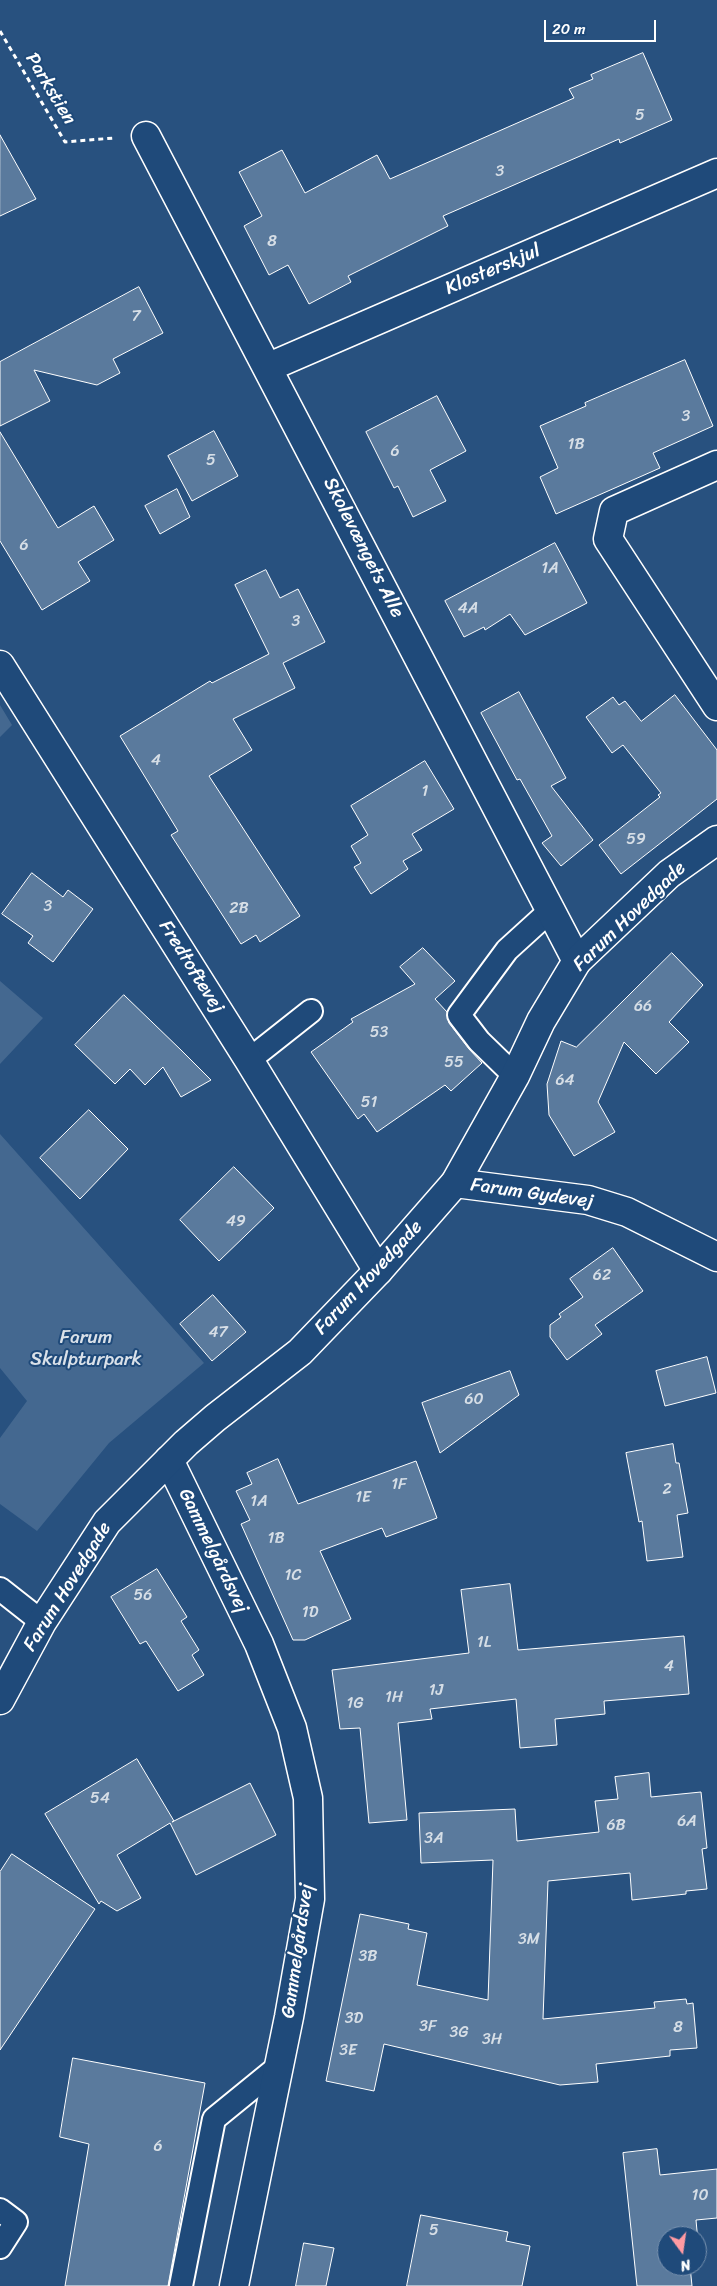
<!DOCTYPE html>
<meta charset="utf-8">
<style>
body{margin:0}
#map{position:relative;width:717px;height:2286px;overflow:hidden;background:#28517f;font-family:Sriracha,sans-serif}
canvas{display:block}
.north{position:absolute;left:657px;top:2226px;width:50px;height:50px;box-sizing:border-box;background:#1f4a7a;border:1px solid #7992af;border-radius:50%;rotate:166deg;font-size:14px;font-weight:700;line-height:20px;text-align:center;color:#fff}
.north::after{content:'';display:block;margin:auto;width:18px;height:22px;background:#ff9aa2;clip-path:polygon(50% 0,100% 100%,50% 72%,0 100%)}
.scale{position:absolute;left:544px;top:20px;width:112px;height:22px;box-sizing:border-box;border:2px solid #fff;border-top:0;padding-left:6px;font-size:15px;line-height:18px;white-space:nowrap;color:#fff;-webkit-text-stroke:4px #1f4a7a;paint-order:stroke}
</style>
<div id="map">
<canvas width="717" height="2286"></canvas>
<div class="north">N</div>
<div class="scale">20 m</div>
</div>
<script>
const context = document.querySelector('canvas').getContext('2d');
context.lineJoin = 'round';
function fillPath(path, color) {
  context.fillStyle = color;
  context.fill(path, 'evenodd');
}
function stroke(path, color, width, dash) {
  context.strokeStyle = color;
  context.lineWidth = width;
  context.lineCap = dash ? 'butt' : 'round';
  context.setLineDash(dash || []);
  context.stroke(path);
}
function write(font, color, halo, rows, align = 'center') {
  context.font = font + ' Sriracha,sans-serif';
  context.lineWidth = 4;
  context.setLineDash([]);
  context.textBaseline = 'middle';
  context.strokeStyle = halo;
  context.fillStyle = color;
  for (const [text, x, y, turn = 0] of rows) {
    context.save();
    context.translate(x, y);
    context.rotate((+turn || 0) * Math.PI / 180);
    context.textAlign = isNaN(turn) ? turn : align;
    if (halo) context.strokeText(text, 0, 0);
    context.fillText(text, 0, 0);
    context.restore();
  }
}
const green = new Path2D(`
 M 0,705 L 12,725 L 0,737 Z
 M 0,981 L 43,1018 L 0,1064 Z
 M 0,1134 L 204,1363 L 109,1443 L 37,1531 L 0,1504 L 0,1438 L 27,1401 L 0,1368 Z`);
const building = new Path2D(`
 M 643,53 L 672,120 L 620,143 L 619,139 L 443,216 L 448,226 L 348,276 L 351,282 L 309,304 L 288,265 L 269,275 L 244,226 L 262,216 L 239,172 L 282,150 L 305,193 L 377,155 L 390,179 L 574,98 L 569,89 L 593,79 L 591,75 Z
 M 0,135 L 36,199 L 0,216 Z
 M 139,287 L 163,333 L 113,359 L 120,373 L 97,385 L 34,370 L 50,401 L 0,426 L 0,362 Z
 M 685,360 L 713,426 L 653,453 L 660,468 L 556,514 L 540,477 L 558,468 L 540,426 L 586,406 L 585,403 Z
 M 437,396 L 466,451 L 430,470 L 446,501 L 413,517 L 398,486 L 394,488 L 366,432 Z
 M 214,431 L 238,476 L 192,501 L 168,456 Z
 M 0,432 L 58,528 L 94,506 L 114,540 L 78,562 L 90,581 L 42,610 L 0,541 Z
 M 177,489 L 190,517 L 160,534 L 145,506 Z
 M 555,543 L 587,603 L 525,635 L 510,614 L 485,630 L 484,627 L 464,637 L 445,601 Z
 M 266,570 L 280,598 L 298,589 L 325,642 L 283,663 L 295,688 L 233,719 L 252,750 L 209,776 L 300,916 L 260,942 L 256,935 L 241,944 L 171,835 L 178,831 L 120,736 L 210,681 L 212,683 L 269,654 L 235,585 Z
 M 519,692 L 566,778 L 551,786 L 593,840 L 561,866 L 542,843 L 552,836 L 520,779 L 517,780 L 481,713 Z
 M 675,695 L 717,750 L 717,799 L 621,874 L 599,845 L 660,797 L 658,795 L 661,793 L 623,745 L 612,753 L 586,717 L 613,697 L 619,705 L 625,701 L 641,721 Z
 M 425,761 L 454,809 L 412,834 L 422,850 L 403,861 L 408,869 L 371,894 L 354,867 L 361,863 L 351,846 L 368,835 L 351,806 Z
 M 32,873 L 63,897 L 68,890 L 93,909 L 53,962 L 28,943 L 33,936 L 2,914 Z
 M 423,948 L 455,981 L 435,999 L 447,1012 L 449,1023 L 469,1049 L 482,1063 L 451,1091 L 445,1085 L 377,1132 L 364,1114 L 358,1119 L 311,1052 L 353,1022 L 351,1019 L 415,984 L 400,967 Z
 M 672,953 L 703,985 L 669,1022 L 689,1042 L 656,1074 L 624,1042 L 598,1102 L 615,1132 L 574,1156 L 549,1115 L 547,1084 L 561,1041 L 576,1047 Z
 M 124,995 L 181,1050 L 211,1080 L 181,1097 L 163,1067 L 145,1085 L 130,1069 L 115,1084 L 75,1045 Z
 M 89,1110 L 128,1149 L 80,1199 L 40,1158 Z
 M 234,1167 L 274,1208 L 219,1261 L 180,1220 Z
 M 613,1248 L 643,1291 L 595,1325 L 602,1334 L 567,1360 L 550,1337 L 550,1325 L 561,1317 L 559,1314 L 583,1297 L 570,1279 Z
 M 213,1295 L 246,1332 L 212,1361 L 180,1324 Z
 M 707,1357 L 716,1393 L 665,1406 L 656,1371 Z
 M 510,1371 L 519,1395 L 440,1453 L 422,1403 Z
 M 673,1444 L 676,1463 L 679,1463 L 688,1513 L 677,1515 L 683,1557 L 647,1561 L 642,1521 L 639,1522 L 626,1453 Z
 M 278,1459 L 298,1504 L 416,1461 L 437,1518 L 386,1537 L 382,1528 L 320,1551 L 351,1619 L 305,1640 L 293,1640 L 241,1524 L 250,1520 L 236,1491 L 252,1484 L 247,1473 Z
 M 157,1569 L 187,1617 L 181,1621 L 199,1650 L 192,1655 L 204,1675 L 178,1691 L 146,1641 L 140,1644 L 111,1597 Z
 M 510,1584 L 518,1650 L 684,1636 L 689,1694 L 604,1701 L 605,1714 L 555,1719 L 557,1745 L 520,1748 L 516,1699 L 430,1709 L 432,1719 L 398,1723 L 407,1820 L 369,1823 L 360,1728 L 340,1729 L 332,1670 L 469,1653 L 461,1590 Z
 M 137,1759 L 174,1821 L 172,1822 L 250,1783 L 276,1835 L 196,1875 L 170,1823 L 117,1855 L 141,1898 L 117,1911 L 101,1901 L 99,1904 L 45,1814 Z
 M 649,1773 L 651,1797 L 701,1792 L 707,1848 L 702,1849 L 707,1889 L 686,1891 L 686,1894 L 632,1900 L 630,1873 L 548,1881 L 543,2019 L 655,2008 L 654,2002 L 686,1999 L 687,2004 L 693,2003 L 697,2048 L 670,2050 L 670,2056 L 596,2064 L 598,2082 L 560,2085 L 384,2044 L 374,2091 L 326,2081 L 360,1914 L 409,1924 L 408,1929 L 427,1933 L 417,1985 L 488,2000 L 493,1860 L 421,1863 L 419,1813 L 515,1809 L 517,1841 L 599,1832 L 595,1801 L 618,1799 L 615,1777 Z
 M 12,1854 L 95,1909 L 0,2050 L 0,1872 Z
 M 73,2058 L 205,2083 L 168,2286 L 65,2286 L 89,2144 L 60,2137 Z
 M 657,2149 L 660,2175 L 717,2169 L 717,2218 L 696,2220 L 700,2264 L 697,2265 L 697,2236 L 667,2236 L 667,2266 L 690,2266 L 692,2286 L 637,2286 L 623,2153 Z
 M 421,2215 L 508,2232 L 506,2241 L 530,2246 L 522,2286 L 407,2286 Z
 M 304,2243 L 334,2248 L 326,2286 L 296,2286 Z`);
const path = new Path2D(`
 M 0,31 L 65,142 L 114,138`);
const lane = new Path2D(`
 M 249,1060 L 311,1011
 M 515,1076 L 479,1041 L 459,1015 L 507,950 L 551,910
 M 0,1589 L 42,1622
 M 0,2210 L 16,2222 L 0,2247
 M 181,2286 L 214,2119 L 279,2066`);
const street = new Path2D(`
 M 146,136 L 577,961
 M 269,367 L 717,173
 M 717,465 L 614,511 L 608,539 L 717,706
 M 0,665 L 249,1060 L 378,1271
 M 455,1183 L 588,1200 L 627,1212 L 717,1257
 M 169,1460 L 259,1644 L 292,1728 L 308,1798 L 310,1899 L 289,2017 L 234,2286`);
const secondary = new Path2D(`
 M 0,1700 L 42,1622 L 107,1522 L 186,1443 L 215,1418 L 300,1352 L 378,1271 L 455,1183 L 515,1076 L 541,1021 L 577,961 L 669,874 L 717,840`);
const numberNames = [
 ["5",640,116],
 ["3",500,172],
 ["8",272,242],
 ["7",136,317],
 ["3",686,417],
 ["1B",576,445],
 ["6",395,452],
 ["5",211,461],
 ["6",24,546],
 ["1A",550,569],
 ["4A",468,609],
 ["3",296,622],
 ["4",156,761],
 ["1",425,792],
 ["59",636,840],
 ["3",48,907],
 ["2B",239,909],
 ["66",643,1007],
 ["53",379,1033],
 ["55",454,1063],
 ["64",565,1081],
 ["51",369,1103],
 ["49",236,1222],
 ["62",602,1276],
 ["47",218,1333],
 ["60",474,1400],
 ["1F",399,1485],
 ["2",667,1490],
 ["1E",363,1498],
 ["1A",259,1502],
 ["1B",276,1539],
 ["1C",293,1576],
 ["56",143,1596],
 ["1D",310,1613],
 ["1L",484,1643],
 ["4",669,1667],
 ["1J",436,1691],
 ["1H",394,1698],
 ["1G",355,1704],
 ["54",100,1799],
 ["6A",687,1822],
 ["6B",616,1826],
 ["3A",434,1839],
 ["3M",529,1940],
 ["3B",368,1957],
 ["3D",354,2019],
 ["3F",428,2027],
 ["8",678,2028],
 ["3G",459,2033],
 ["3H",492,2040],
 ["3E",348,2051],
 ["6",158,2147],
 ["10",700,2196],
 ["5",434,2231]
];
const streetNames = [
 ["Parkstien",50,89,59],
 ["Klosterskjul",493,270,-23],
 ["Skolevængets Alle",363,548,63],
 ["Farum Hovedgade",630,917,-44],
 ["Fredtoftevej",191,967,58],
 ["Farum Gydevej",532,1194,8],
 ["Farum Hovedgade",369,1278,-47],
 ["Gammelgårdsvej",213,1551,64],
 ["Farum Hovedgade",68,1587,-58],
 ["Gammelgårdsvej",298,1951,-82]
];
const parkNames = [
 ["Farum",86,1338],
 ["Skulpturpark",86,1360]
];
fillPath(green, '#446890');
fillPath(building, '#5a7a9d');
stroke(building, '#fff', 1);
stroke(lane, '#fff', 26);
stroke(street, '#fff', 31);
stroke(secondary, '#fff', 31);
stroke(path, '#fff', 3, [5, 4]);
stroke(lane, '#1f4a7a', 22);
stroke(street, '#1f4a7a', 28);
stroke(secondary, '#1f4a7a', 28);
write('16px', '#d6dee6', null, numberNames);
write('19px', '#fff', '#1f4a7a', streetNames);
write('19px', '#dae1e9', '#1f4a7a', parkNames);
</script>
